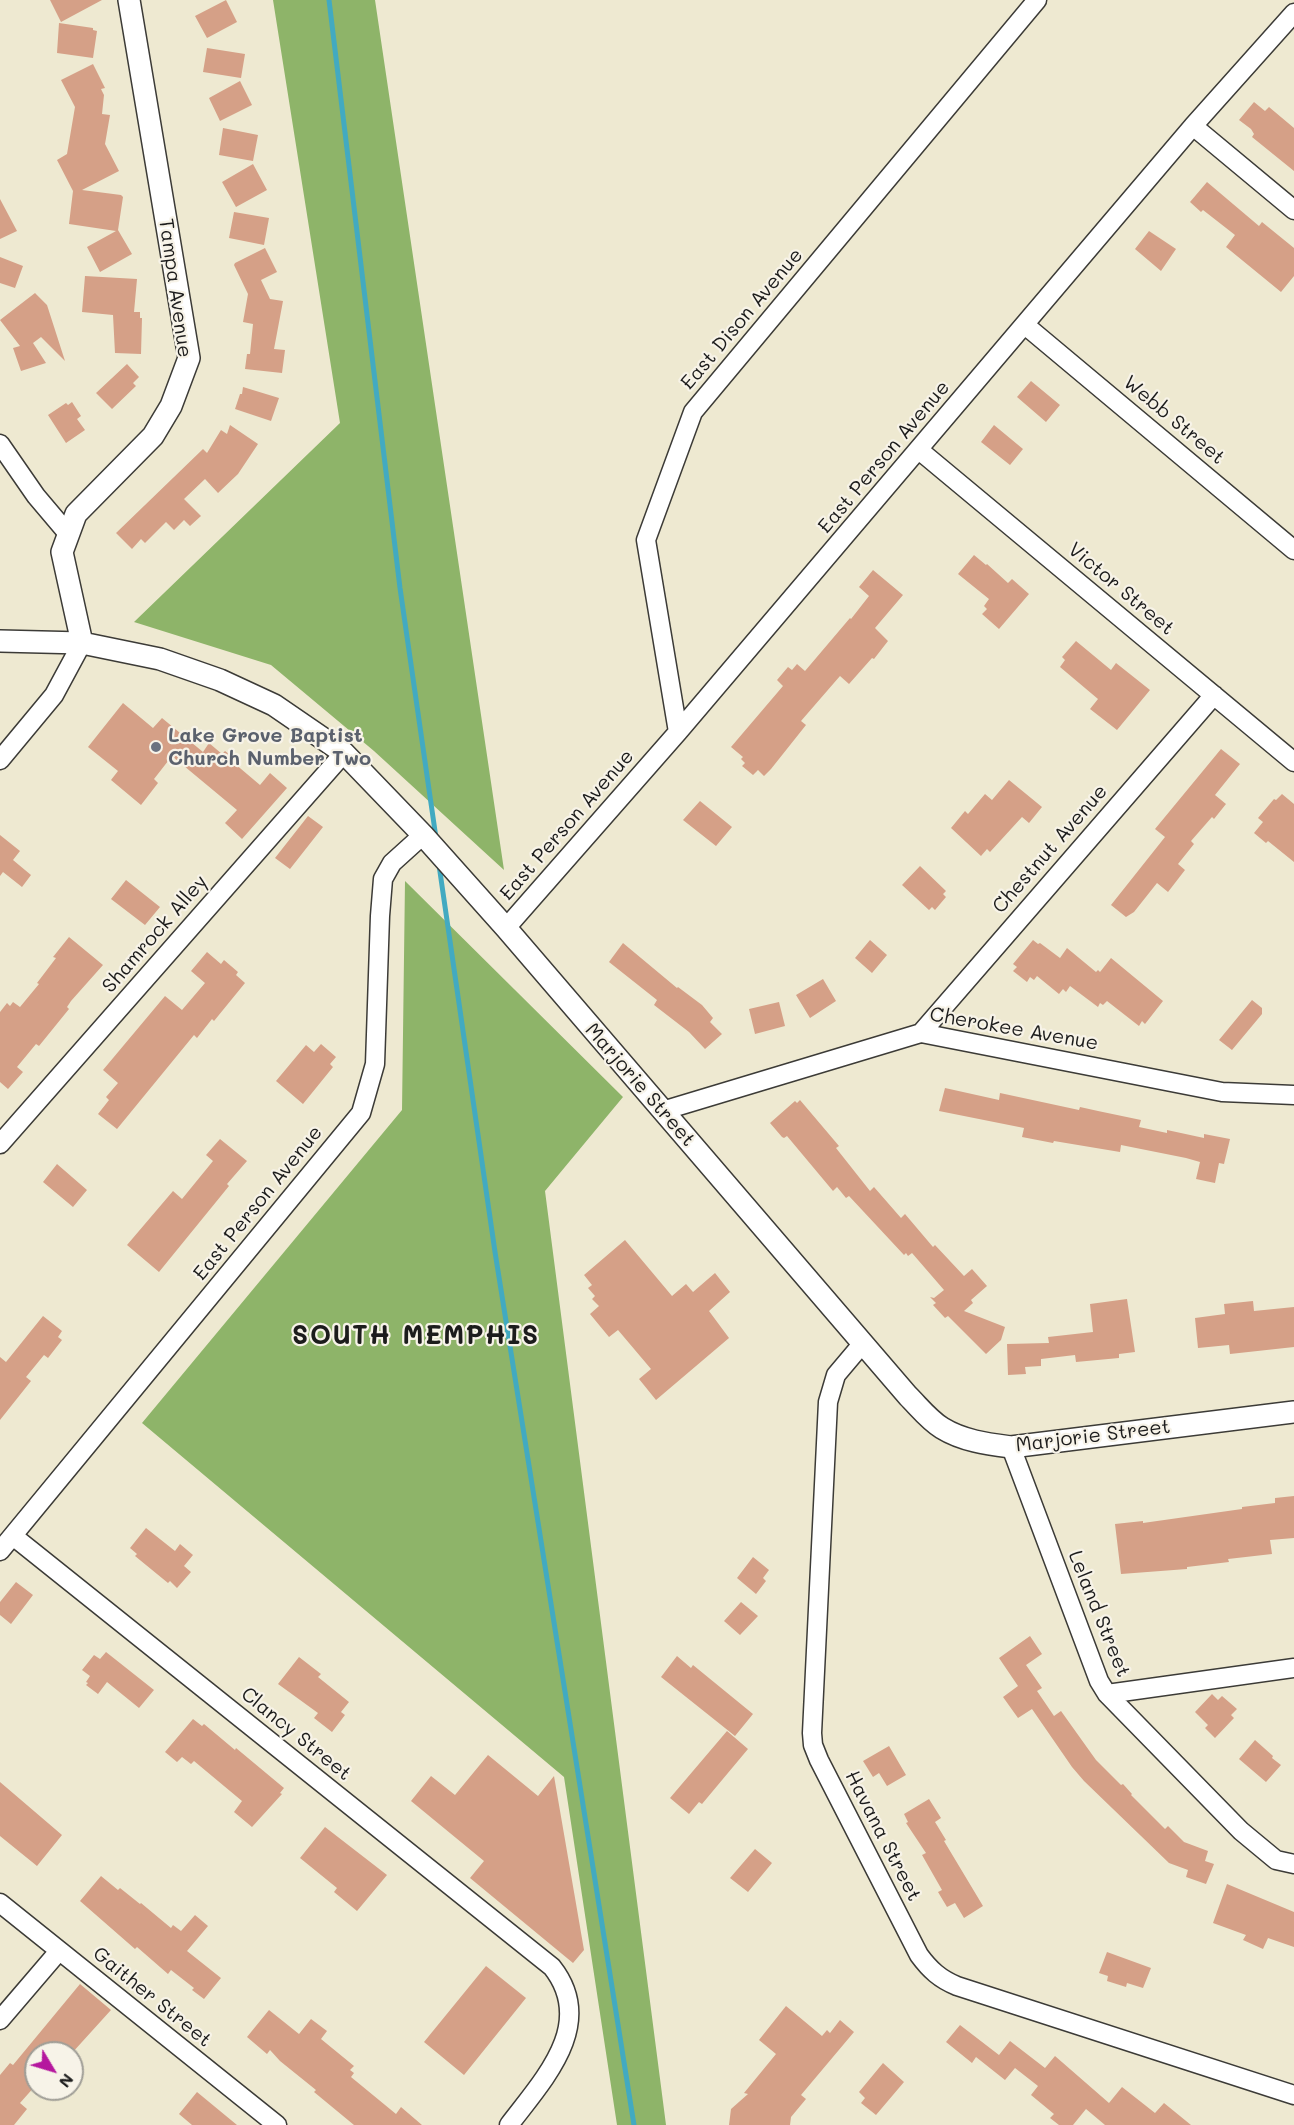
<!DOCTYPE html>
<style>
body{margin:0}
#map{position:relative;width:1294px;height:2125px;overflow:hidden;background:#eee9d1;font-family:Mali,sans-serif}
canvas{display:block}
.north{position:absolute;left:24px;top:2041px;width:60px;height:60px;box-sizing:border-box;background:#f7f3e8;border:2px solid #9f9d96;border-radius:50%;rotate:128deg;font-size:16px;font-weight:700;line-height:24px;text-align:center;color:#1c1c1c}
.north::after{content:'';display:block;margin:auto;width:21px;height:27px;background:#b5179e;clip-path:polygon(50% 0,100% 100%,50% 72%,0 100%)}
</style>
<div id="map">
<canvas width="1294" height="2125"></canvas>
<div class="north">N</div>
</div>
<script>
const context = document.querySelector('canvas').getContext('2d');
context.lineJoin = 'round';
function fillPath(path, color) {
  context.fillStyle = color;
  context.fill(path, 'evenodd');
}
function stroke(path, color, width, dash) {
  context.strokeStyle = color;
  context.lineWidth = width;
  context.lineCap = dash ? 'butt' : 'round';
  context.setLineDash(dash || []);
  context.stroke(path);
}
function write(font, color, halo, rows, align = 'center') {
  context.font = font + ' Mali,sans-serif';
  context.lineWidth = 4.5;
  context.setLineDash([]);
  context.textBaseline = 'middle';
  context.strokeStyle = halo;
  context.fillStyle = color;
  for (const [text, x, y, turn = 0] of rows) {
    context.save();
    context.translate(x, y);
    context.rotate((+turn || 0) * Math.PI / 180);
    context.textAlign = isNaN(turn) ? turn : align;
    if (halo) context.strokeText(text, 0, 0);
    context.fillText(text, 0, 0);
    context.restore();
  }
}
const forest = new Path2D(`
 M 273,0 L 375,0 L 504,870 L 374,751 L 271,665 L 134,622 L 340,423 Z
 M 405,881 L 623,1097 L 545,1191 L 666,2125 L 617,2125 L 564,1777 L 142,1423 L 402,1110 Z`);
const stream = new Path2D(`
 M 329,0 L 400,588 L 436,838
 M 439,865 L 495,1252 L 634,2125`);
const building = new Path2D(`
 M 50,0 L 102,0 L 61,22 Z
 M 226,0 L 237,22 L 207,38 L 195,16 Z
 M 59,23 L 93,28 L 93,30 L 97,31 L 93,58 L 57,53 Z
 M 207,48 L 245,54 L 241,78 L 203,72 Z
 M 93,64 L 105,88 L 101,89 L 104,95 L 102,114 L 110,115 L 105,144 L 119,171 L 82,190 L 121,195 L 123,197 L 118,230 L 132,254 L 100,272 L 87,247 L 116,231 L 69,224 L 73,191 L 57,160 L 67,154 L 75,107 L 61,80 Z
 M 240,81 L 252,105 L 220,121 L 209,98 Z
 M 1254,102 L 1265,111 L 1269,107 L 1294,128 L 1294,171 L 1252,137 L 1254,134 L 1251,129 L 1239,120 Z
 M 223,128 L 258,135 L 253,161 L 219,155 Z
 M 253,164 L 267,190 L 236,207 L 222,182 Z
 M 1207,182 L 1259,226 L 1262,222 L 1294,248 L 1294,276 L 1281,292 L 1226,247 L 1235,235 L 1203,210 L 1201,212 L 1190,202 Z
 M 0,199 L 17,231 L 0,239 Z
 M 234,212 L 269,218 L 264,245 L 229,238 Z
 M 1149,231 L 1176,249 L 1161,271 L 1135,249 Z
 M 265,248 L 277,272 L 261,280 L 270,299 L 283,301 L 274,349 L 285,350 L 282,373 L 245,369 L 247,354 L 250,354 L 253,324 L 243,322 L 248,294 L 234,265 L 235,263 Z
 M 0,257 L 23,266 L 15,288 L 0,283 Z
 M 85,276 L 137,279 L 134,312 L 140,312 L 140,318 L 142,318 L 141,354 L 115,353 L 113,315 L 82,312 Z
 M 35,293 L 47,305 L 65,361 L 41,337 L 33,343 L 46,363 L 21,371 L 13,348 L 20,346 L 0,320 Z
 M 127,364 L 139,377 L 133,383 L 136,386 L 112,409 L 96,393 Z
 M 1031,381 L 1060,405 L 1046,422 L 1017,397 Z
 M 243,387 L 279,398 L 271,421 L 235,409 L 240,394 L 242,394 Z
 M 72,402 L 81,416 L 77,419 L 85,430 L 66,443 L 48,415 L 66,403 L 68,405 Z
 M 230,425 L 258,444 L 238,474 L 218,493 L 205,479 L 184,499 L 201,516 L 190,526 L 184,520 L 174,530 L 166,522 L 145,543 L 141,539 L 132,549 L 116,533 L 203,449 L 207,453 L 221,430 L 227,434 Z
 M 994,425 L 1023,449 L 1010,465 L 981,442 Z
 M 974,555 L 986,565 L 987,564 L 1008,583 L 1012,579 L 1029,594 L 999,629 L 982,614 L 987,609 L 984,606 L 989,599 L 958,574 Z
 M 873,570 L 903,595 L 875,628 L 888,641 L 874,659 L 872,658 L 849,684 L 840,676 L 801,721 L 806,725 L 771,769 L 764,776 L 758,770 L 753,775 L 742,766 L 745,763 L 741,759 L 743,757 L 731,747 L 783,686 L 777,680 L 788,667 L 792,670 L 797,664 L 805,671 L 850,618 L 851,619 L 869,596 L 859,587 Z
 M 1076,641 L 1111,670 L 1116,663 L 1150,690 L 1117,730 L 1090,709 L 1098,699 L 1060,667 L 1065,660 L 1062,657 Z
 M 123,703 L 153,728 L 162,718 L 203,752 L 209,743 L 222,754 L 225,751 L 237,760 L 234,763 L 260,785 L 270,773 L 287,788 L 242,839 L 225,823 L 237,810 L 172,756 L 154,779 L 158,783 L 141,805 L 111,780 L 118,771 L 88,747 Z
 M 1221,749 L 1240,764 L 1215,795 L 1226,804 L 1214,819 L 1212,817 L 1191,841 L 1194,844 L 1178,864 L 1185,870 L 1168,892 L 1157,883 L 1134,912 L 1126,917 L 1111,905 L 1165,837 L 1155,829 Z
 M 1009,780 L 1042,807 L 1029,823 L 1022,817 L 990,852 L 987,849 L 981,856 L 951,828 L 965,811 L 968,814 L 985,794 L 992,800 Z
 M 1282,794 L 1294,804 L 1294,862 L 1268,841 L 1266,843 L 1254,833 L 1263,822 L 1258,818 L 1274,799 L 1276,800 Z
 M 700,801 L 732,827 L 716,846 L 683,820 Z
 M 308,816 L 323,827 L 290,869 L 275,858 Z
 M 0,835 L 20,851 L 13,860 L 31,875 L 22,887 L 3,872 L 0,876 Z
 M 920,866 L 946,891 L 943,894 L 946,897 L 935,910 L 932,907 L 929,910 L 902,885 Z
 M 126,880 L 160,907 L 145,925 L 111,899 Z
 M 69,937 L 103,965 L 71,1001 L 67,1007 L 69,1009 L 39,1046 L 36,1044 L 17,1067 L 23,1072 L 8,1089 L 0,1082 L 0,1012 L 7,1003 L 10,1006 L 13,1002 L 20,1007 L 39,984 L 37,983 L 56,958 L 53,957 Z
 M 870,940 L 887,955 L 872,973 L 855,958 Z
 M 1033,940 L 1038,944 L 1040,943 L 1060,958 L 1067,948 L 1096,972 L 1098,970 L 1100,972 L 1111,958 L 1163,1001 L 1145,1024 L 1142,1021 L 1139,1026 L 1107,1001 L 1103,1005 L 1100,1003 L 1098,1007 L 1070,986 L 1066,992 L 1063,989 L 1059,994 L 1037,976 L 1034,980 L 1030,977 L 1027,982 L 1013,971 L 1017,967 L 1013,964 Z
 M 623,943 L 677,988 L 678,987 L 702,1005 L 713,1018 L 710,1022 L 722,1034 L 705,1049 L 689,1032 L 654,1005 L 657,1000 L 609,962 Z
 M 207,952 L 221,964 L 224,960 L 238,972 L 236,975 L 245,983 L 214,1021 L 212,1019 L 197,1038 L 194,1035 L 117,1129 L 98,1114 L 109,1100 L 106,1097 L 118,1083 L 103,1070 L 165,996 L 182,1010 L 205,983 L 191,971 Z
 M 823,979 L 836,1001 L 810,1018 L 796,995 Z
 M 1252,1000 L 1262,1008 L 1262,1014 L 1232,1050 L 1219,1040 Z
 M 779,1002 L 785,1026 L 755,1034 L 749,1009 Z
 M 321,1044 L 336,1057 L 330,1064 L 333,1067 L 303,1104 L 276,1081 L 306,1045 L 314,1052 Z
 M 945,1088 L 999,1100 L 1000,1093 L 1079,1110 L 1080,1107 L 1098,1111 L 1141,1120 L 1139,1127 L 1167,1133 L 1167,1130 L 1204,1138 L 1204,1134 L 1230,1139 L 1224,1164 L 1219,1163 L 1215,1183 L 1196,1179 L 1200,1162 L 1186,1158 L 1121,1145 L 1120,1152 L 1054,1141 L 1053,1143 L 1022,1137 L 1024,1128 L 939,1111 Z
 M 800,1100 L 839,1146 L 836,1148 L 870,1191 L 874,1187 L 901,1218 L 905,1214 L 933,1247 L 935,1245 L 964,1276 L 972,1269 L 987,1286 L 971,1300 L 973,1303 L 964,1311 L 1005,1327 L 1001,1340 L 986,1354 L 948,1316 L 945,1318 L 933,1305 L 936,1303 L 930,1297 L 934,1298 L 944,1290 L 912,1253 L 908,1256 L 906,1253 L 904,1255 L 849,1196 L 846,1198 L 837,1187 L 833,1191 L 787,1136 L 784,1138 L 782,1137 L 770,1123 L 795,1101 L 797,1103 Z
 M 220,1139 L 247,1161 L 227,1184 L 229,1186 L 159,1272 L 127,1245 L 173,1191 L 182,1199 L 213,1161 L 206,1155 Z
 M 57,1164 L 87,1190 L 73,1207 L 43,1182 Z
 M 625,1240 L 672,1296 L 686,1284 L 693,1292 L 715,1273 L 730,1292 L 709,1311 L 729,1338 L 656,1400 L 639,1379 L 651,1369 L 618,1330 L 609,1337 L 590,1314 L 599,1306 L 592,1299 L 595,1296 L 588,1288 L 592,1285 L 584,1275 Z
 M 1127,1299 L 1135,1352 L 1119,1354 L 1119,1358 L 1076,1362 L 1075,1355 L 1041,1359 L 1041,1366 L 1025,1367 L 1026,1374 L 1008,1375 L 1007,1344 L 1049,1343 L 1048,1337 L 1093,1332 L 1090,1304 Z
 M 1253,1301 L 1254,1311 L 1294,1307 L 1294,1347 L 1230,1354 L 1229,1345 L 1198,1348 L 1195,1318 L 1225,1314 L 1224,1304 Z
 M 43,1316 L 62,1331 L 58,1337 L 62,1340 L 48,1358 L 44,1355 L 26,1377 L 31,1381 L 0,1420 L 0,1357 L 6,1362 Z
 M 1294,1496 L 1294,1538 L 1270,1540 L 1272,1554 L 1228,1559 L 1229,1562 L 1187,1567 L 1187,1569 L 1121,1574 L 1115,1524 L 1143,1521 L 1143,1523 L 1242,1509 L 1242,1507 L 1275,1503 L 1275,1498 Z
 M 146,1528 L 175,1551 L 180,1544 L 193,1555 L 184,1566 L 191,1572 L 177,1588 L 170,1581 L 168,1583 L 135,1556 L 137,1554 L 130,1548 Z
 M 753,1557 L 769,1570 L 763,1578 L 766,1581 L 756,1594 L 737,1578 Z
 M 16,1582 L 33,1595 L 11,1624 L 0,1615 L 0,1602 Z
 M 741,1602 L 758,1616 L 740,1635 L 724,1621 Z
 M 1030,1636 L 1042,1654 L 1026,1665 L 1042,1688 L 1037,1691 L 1054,1716 L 1061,1711 L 1096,1760 L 1121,1785 L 1123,1784 L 1132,1794 L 1131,1795 L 1165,1829 L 1168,1826 L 1184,1842 L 1208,1851 L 1205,1861 L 1214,1864 L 1206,1884 L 1186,1877 L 1188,1870 L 1169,1863 L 1084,1781 L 1072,1767 L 1032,1709 L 1018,1718 L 1003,1697 L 1018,1686 L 999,1658 Z
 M 106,1652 L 154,1690 L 139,1708 L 107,1682 L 98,1694 L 86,1685 L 88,1683 L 86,1682 L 90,1676 L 82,1670 L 94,1655 L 100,1659 Z
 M 677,1656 L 691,1668 L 693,1665 L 753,1714 L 735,1736 L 661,1677 Z
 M 299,1657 L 321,1674 L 318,1677 L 349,1702 L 341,1712 L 345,1715 L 332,1732 L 314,1718 L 318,1713 L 278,1684 Z
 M 1212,1694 L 1218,1700 L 1222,1696 L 1237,1709 L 1231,1715 L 1234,1718 L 1215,1738 L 1205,1728 L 1208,1725 L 1195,1712 Z
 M 193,1719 L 202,1726 L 204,1724 L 235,1750 L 236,1748 L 284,1788 L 280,1793 L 282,1794 L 252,1827 L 234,1812 L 242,1801 L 194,1761 L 191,1764 L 182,1757 L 177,1762 L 165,1752 Z
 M 727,1731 L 748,1749 L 702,1804 L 699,1802 L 689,1814 L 670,1798 Z
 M 1255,1740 L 1273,1756 L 1272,1758 L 1281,1765 L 1266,1782 L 1239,1759 Z
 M 889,1746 L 906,1775 L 887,1786 L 879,1773 L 873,1777 L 863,1761 Z
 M 488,1755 L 538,1796 L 554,1776 L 584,1950 L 573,1963 L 470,1878 L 484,1861 L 411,1801 L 431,1776 L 455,1795 Z
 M 0,1782 L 62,1835 L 37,1866 L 0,1836 Z
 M 929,1799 L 941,1818 L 935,1822 L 946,1840 L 944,1841 L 983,1906 L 964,1918 L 955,1903 L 947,1907 L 938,1892 L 942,1890 L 922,1855 L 926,1853 L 906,1823 L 908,1822 L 904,1814 Z
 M 325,1827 L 387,1875 L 357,1911 L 334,1892 L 337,1888 L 300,1858 Z
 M 755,1849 L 772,1863 L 748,1892 L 730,1878 Z
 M 101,1876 L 118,1890 L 120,1888 L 140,1904 L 141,1903 L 171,1928 L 173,1925 L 181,1931 L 195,1915 L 208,1926 L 187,1951 L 221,1978 L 204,1999 L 192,1990 L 194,1988 L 171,1970 L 168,1974 L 137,1947 L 135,1949 L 80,1901 Z
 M 1227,1884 L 1294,1912 L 1294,1947 L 1268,1938 L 1263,1949 L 1243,1940 L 1246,1935 L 1213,1923 Z
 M 1107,1952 L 1151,1968 L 1143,1988 L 1127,1983 L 1126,1987 L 1107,1981 L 1108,1976 L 1099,1973 Z
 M 486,1966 L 526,1998 L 464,2075 L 424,2042 Z
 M 80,1984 L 111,2010 L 72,2053 L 36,2053 L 36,2085 L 20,2103 L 27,2109 L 14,2125 L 0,2125 L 0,2075 L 10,2063 L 13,2065 Z
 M 786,2006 L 822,2036 L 827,2030 L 830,2033 L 840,2020 L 854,2032 L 801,2095 L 806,2099 L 791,2117 L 790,2125 L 729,2125 L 731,2109 L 748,2094 L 744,2093 L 776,2054 L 759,2040 Z
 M 269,2010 L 299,2034 L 311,2019 L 327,2031 L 321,2039 L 354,2066 L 350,2070 L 354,2073 L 351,2077 L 396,2114 L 401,2107 L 422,2125 L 354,2125 L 314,2092 L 316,2090 L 280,2061 L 270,2050 L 267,2054 L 247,2037 Z
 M 960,2025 L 999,2055 L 1010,2041 L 1045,2068 L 1055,2056 L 1109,2103 L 1122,2087 L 1155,2113 L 1164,2103 L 1191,2125 L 1105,2125 L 1086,2109 L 1073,2125 L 1059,2125 L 1050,2118 L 1054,2114 L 1031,2095 L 1038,2086 L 1015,2068 L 1005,2080 L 976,2057 L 972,2063 L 946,2042 Z
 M 883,2063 L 904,2082 L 876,2115 L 861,2103 L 865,2098 L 859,2092 Z
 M 197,2092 L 237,2125 L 192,2125 L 179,2114 Z`);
const minor = new Path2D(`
 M 1193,126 L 1294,210
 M 1025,325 L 1294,550
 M 0,444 L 36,496 L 69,535
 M 919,450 L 1294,762
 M 678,732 L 646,540 L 693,412 L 1037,0
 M 0,760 L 54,695 L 82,643
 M 506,928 L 678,732 L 1193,126 L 1294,13
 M 921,1033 L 1214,695
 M 662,1111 L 921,1033 L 1222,1092 L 1294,1095
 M 0,1144 L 344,753
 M 863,1343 L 836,1375 L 828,1402 L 812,1733 L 813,1745 L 819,1760 L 919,1955 C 930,1970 940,1979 957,1986 L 1294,2095
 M 1011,1447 L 1099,1681 L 1107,1694 L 1241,1831 L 1276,1860 L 1294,1864
 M 13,1536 L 552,1967 C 597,2024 544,2079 509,2125
 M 0,1551 L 361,1113 L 375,1064 L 380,916 L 383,879 L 392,863 L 423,835
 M 1107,1694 L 1294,1668
 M 0,1903 L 277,2125
 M 0,2020 L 59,1951`);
const tertiary = new Path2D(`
 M 0,641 L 82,643 L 160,659 L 220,680 L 274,705 L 344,753 L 423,835 L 506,928 L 908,1396 C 919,1407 929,1420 942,1428 C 963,1441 988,1444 1011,1447 L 1294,1412
 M 82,643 L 62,552 L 76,514 L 153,436 L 171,406 L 189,358 L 129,0`);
const markers = [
 [156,747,6,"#6b7280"]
];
const streetNames = [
 ["Tampa Avenue",175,288,82],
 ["East Dison Avenue",742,319,-50],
 ["Webb Street",1174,420,40],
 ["East Person Avenue",884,457,-50],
 ["Victor Street",1121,589,40],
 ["East Person Avenue",567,825,-49],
 ["Chestnut Avenue",1050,849,-49],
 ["Shamrock Alley",155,934,-49],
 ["Cherokee Avenue",1014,1029,10],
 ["Marjorie Street",640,1085,49],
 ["East Person Avenue",258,1203,-51],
 ["Marjorie Street",1093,1436,-7],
 ["Leland Street",1099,1614,68],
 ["Clancy Street",296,1734,39],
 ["Havana Street",883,1836,63],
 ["Gaither Street",152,1997,39]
];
const worshipNames = [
 ["Lake Grove Baptist",168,736],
 ["Church Number Two",168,759]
];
const districtNames = [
 ["SOUTH MEMPHIS",416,1336]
];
fillPath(forest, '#8eb469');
stroke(stream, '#42aac1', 5);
fillPath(building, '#d5a087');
stroke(minor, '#3c3b37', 21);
stroke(tertiary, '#3c3b37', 24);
stroke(minor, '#fff', 18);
stroke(tertiary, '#fff', 21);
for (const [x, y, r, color] of markers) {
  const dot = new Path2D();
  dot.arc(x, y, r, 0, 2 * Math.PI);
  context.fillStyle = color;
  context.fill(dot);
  stroke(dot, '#f7f3e8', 2);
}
write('20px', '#1c1c1c', '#f7f3e8', streetNames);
write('bold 20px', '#5b616d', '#f7f3e8', worshipNames, 'left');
context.letterSpacing = '1.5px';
write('bold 26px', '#1c1c1c', '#f7f3e8', districtNames);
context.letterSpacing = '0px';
</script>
